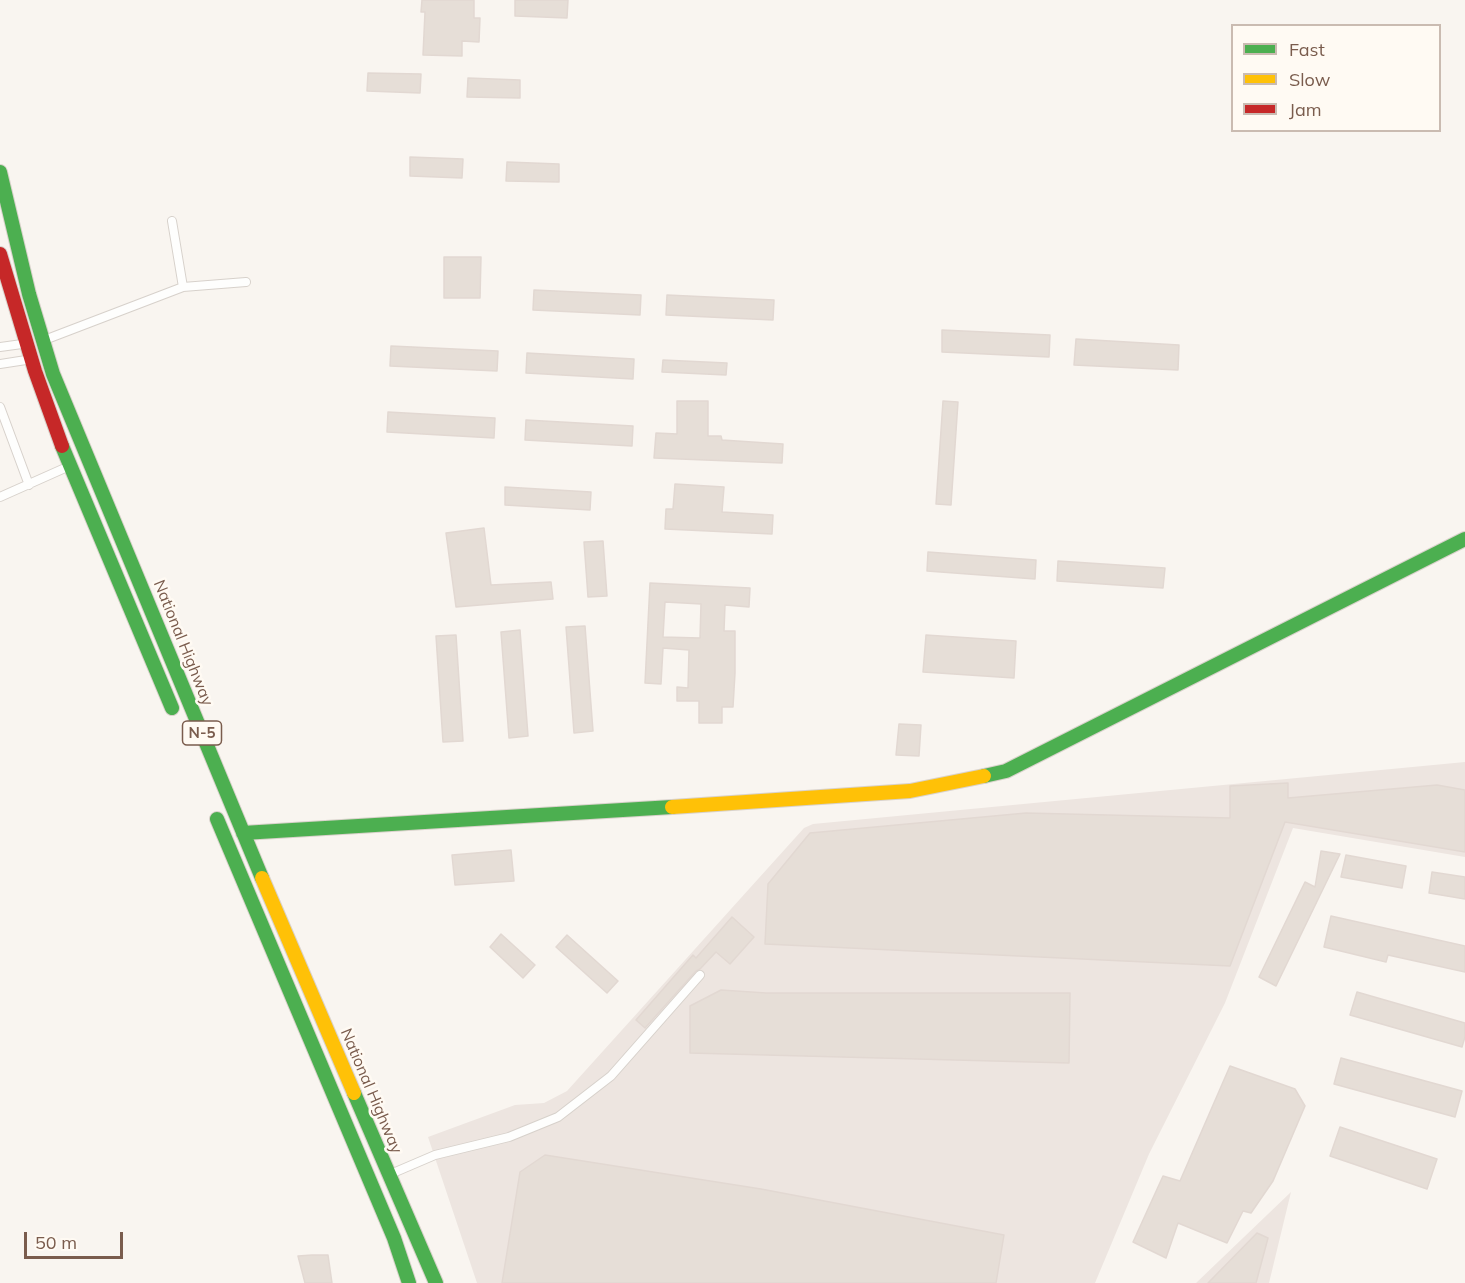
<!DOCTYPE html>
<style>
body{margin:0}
#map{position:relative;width:1465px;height:1283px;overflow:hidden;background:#f9f5f0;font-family:Mulish,sans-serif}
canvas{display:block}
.legend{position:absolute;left:1231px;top:24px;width:210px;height:108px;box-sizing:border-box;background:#fffaf3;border:2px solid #cabbb1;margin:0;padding:8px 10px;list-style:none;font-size:18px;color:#7a5c4d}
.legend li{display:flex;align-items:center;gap:12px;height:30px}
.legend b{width:30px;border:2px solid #cabbb1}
.scale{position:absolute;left:24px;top:1232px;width:99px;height:27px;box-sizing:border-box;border:3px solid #7a5c4d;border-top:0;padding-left:8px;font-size:18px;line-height:21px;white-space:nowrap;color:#7a5c4d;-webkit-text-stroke:4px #fffaf3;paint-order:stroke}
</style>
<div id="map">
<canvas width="1465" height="1283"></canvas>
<ul class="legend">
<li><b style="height:8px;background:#4caf50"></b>Fast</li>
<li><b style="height:8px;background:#ffc107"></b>Slow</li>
<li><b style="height:8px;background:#c62828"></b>Jam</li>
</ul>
<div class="scale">50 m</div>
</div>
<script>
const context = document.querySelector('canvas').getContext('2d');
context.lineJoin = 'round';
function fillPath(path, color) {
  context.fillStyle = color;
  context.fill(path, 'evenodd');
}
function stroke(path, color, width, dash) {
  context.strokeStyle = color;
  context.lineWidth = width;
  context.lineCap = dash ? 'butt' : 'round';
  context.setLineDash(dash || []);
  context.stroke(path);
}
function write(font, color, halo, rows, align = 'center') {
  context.font = font + ' Mulish,sans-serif';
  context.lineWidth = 5;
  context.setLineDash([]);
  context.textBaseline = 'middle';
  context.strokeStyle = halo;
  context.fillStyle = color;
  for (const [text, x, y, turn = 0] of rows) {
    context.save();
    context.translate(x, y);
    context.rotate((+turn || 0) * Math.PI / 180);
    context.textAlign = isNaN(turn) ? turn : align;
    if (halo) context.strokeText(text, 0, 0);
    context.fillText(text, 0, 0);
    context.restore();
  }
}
const industrial = new Path2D(`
 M 1465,762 L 1465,857 L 1293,828 L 1225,1003 L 1149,1154 L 1095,1283 L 477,1283 L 428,1137 L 515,1105 L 544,1103 L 567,1091 L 804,828 L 813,824 Z
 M 1291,1192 L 1269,1283 L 1196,1283 Z`);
const building = new Path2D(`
 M 422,0 L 474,0 L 474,18 L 480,18 L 479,42 L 462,41 L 462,56 L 423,55 L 425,12 L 421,12 Z
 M 515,0 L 568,0 L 567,18 L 515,16 Z
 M 368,73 L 421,74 L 420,93 L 367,91 Z
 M 468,78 L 520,80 L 520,98 L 467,97 Z
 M 410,157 L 463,159 L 462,178 L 410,176 Z
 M 507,162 L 559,164 L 559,182 L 506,181 Z
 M 444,257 L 481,257 L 480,298 L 444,298 Z
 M 534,290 L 641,295 L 640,315 L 533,310 Z
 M 667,295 L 774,300 L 773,320 L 666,315 Z
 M 942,330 L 1050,335 L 1049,357 L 942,352 Z
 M 1076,339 L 1179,345 L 1178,370 L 1074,365 Z
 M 391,346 L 498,351 L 497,371 L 390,366 Z
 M 527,353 L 634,359 L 633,379 L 526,373 Z
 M 663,360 L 727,363 L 726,375 L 662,372 Z
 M 677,401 L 708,401 L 708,436 L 721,436 L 722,440 L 783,444 L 782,463 L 654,458 L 656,433 L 677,434 Z
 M 943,401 L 958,402 L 951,505 L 936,504 Z
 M 388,412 L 495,418 L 494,438 L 387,432 Z
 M 526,420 L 633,426 L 632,446 L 525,440 Z
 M 675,484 L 724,487 L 722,512 L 773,515 L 772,534 L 665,529 L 666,509 L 673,509 Z
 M 505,487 L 591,492 L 590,510 L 505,505 Z
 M 484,528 L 491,585 L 551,582 L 553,599 L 456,607 L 446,533 Z
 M 603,541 L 607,596 L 588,597 L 584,542 Z
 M 928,552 L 1036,560 L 1035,579 L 927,571 Z
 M 1058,561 L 1165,568 L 1163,588 L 1057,581 Z
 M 650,583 L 750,588 L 749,607 L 725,605 L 724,631 L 735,631 L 735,673 L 733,707 L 722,707 L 722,723 L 699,723 L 699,701 L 677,701 L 677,687 L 688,688 L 689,650 L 663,648 L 661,684 L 645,683 ZM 665,602 L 701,604 L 700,638 L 663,637 Z
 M 585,626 L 593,731 L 574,733 L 566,627 Z
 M 520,630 L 528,736 L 509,738 L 501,632 Z
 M 456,635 L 463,741 L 443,742 L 436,636 Z
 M 926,635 L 1016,641 L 1014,678 L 923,672 Z
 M 899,724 L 921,725 L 919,756 L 896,755 Z
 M 1288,783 L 1288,798 L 1437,785 L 1465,790 L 1465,852 L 1285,822 L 1230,966 L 765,944 L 768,884 L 810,833 L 1026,813 L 1230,818 L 1230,786 Z
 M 511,850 L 514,881 L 455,885 L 452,855 Z
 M 1321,851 L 1340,854 L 1276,986 L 1259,977 L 1305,882 L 1315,887 Z
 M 1346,855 L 1406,866 L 1402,888 L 1341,877 Z
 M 1432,872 L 1465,877 L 1465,899 L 1429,893 Z
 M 1331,916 L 1465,946 L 1465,972 L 1388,955 L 1386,962 L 1324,947 Z
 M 732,917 L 754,937 L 730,964 L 716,952 L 700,969 L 696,971 L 645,1028 L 636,1020 L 693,955 L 696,958 Z
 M 501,934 L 535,965 L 523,978 L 490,947 Z
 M 567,935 L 618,981 L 607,993 L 556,947 Z
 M 721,990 L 766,993 L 1070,993 L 1069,1063 L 690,1053 L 690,1006 Z
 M 1357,992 L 1465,1023 L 1465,1037 L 1462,1047 L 1350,1015 Z
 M 1341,1058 L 1462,1091 L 1455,1117 L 1334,1084 Z
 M 1230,1066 L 1295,1089 L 1305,1106 L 1273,1181 L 1251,1213 L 1243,1211 L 1227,1243 L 1178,1223 L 1166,1258 L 1133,1242 L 1163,1176 L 1180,1181 Z
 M 1340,1127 L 1437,1159 L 1427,1189 L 1330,1156 Z
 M 545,1155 L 761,1189 L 1004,1235 L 996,1283 L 502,1283 L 520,1172 Z
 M 1257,1233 L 1268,1238 L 1256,1283 L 1208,1283 Z
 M 312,1255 L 328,1255 L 332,1283 L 305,1283 L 298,1256 Z`);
const lane = new Path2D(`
 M 172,221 L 183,287
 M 47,339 L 183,287 L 246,282
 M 0,347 L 22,344
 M 0,364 L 26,360
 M 0,407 L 29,485
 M 0,497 L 65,468
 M 393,1173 L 435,1155 L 509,1137 L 558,1117 L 611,1076 L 700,975`);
const fast = new Path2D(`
 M 0,172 L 29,294 L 53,374 L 262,878
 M 62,446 L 172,708
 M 984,776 L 1006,771 L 1465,539
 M 217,819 L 394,1238 L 409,1283
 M 243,833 L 672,807
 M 354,1093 L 436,1283`);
const slow = new Path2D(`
 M 672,807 L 910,791 L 984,776
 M 262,878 L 354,1093`);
const jam = new Path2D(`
 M 0,254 L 35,371 L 62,446`);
const shields = [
 [202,733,39]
];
const shieldNames = [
 ["N-5",202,733]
];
const streetNames = [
 ["National Highway",183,643,68],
 ["National Highway",371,1091,67]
];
fillPath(industrial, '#ede5e0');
fillPath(building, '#e6ded7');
stroke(building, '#e2d8d2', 1.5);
stroke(lane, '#d7d1cb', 10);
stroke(fast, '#d9d2cb', 16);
stroke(slow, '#d9d2cb', 16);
stroke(jam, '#d9d2cb', 16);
stroke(lane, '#fefefd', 8);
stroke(fast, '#4caf50', 14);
stroke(slow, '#ffc107', 14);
stroke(jam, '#c62828', 14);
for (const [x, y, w] of shields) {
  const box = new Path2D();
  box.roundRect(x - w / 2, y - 12, w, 24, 4.5);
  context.fillStyle = '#fffaf3';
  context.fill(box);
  stroke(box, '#7a5c4d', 1.5);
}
write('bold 15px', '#7a5c4d', null, shieldNames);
write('16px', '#7a5c4d', '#fffaf3', streetNames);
</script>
